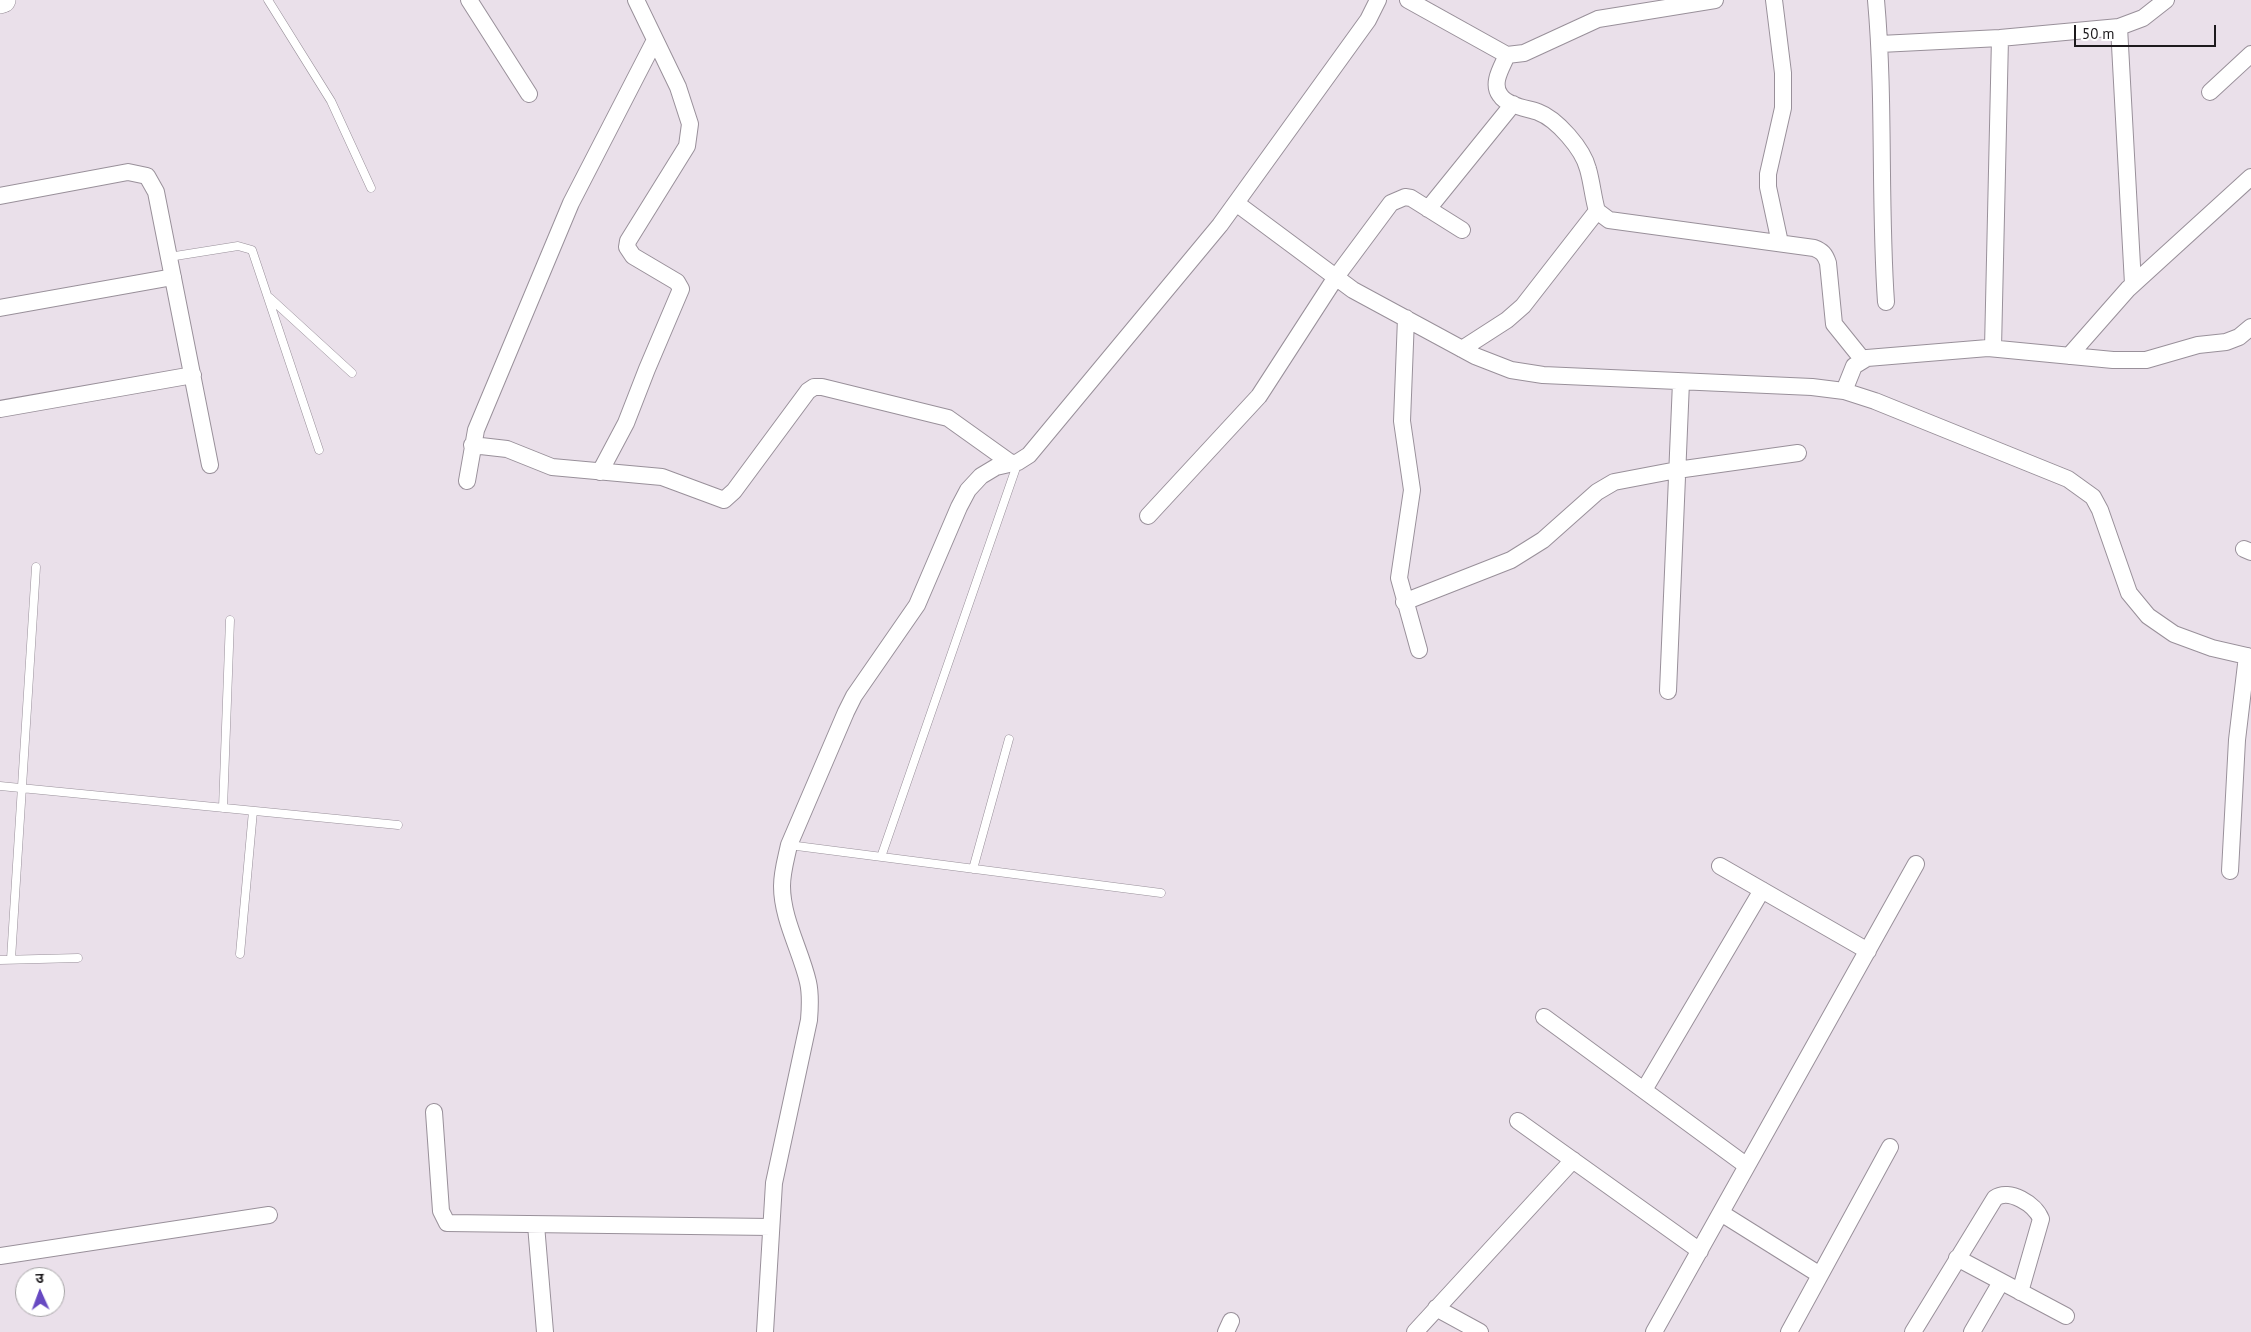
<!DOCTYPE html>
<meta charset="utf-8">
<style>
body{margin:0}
#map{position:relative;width:2251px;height:1332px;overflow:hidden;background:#eae0ea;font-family:"PT Sans","Noto Sans Devanagari",sans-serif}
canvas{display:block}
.north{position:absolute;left:15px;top:1267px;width:50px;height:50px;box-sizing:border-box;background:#fff;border:1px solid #a5a3a5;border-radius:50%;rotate:358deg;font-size:14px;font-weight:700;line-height:20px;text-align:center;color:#1d1a1d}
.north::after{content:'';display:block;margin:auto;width:18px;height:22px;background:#6749c2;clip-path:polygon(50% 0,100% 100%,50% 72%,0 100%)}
.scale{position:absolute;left:2074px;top:25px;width:142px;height:22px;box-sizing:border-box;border:2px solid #1d1a1d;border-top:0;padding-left:6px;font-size:15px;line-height:18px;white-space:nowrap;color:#1d1a1d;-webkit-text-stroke:4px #fff;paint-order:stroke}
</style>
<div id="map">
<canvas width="2251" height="1332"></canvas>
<div class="north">उ</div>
<div class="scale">50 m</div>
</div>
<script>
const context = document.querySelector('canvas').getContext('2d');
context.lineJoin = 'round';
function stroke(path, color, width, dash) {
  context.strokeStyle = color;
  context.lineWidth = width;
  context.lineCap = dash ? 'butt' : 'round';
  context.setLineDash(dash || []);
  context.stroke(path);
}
const service = new Path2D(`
 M 268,0 L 331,101 L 371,188
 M 169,257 L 238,246 L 252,250 L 319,450
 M 270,298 L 352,373
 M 0,786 L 398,825
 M 223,808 L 230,620
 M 789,845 L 1161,893
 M 881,857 L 1018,462
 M 973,869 L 1009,739
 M 240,954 L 253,811
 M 11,959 L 36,567
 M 0,960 L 78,958`);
const minor = new Path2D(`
 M 469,0 L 529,94
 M 1408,0 L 1507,55 L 1524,53 L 1598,19 L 1715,0
 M 1774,0 L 1783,73 L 1783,108 L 1768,174 L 1768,187 L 1780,243
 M 1876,0 C 1885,100 1879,201 1886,302
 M 2119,27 L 2133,284
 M 1880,44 L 2000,38 L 2119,27 L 2143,18 L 2166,0
 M 1507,55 C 1502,67 1491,83 1500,95 C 1507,106 1526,108 1538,112 C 1557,119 1583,149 1588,169 C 1592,183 1593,197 1597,211 L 1609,220 L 1814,248 C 1822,251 1825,254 1828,263 L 1834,324 L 1863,360
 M 2210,92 L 2251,54
 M 0,196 L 128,172 L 147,176 L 156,192 L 210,465
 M 1236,203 L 1353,290 L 1475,356 L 1511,370 L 1543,375 L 1812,387 L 1844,391 L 1875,401 L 2068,479 L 2093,497 L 2100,510 L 2129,593 L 2148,616 L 2174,634 L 2212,648 L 2251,657
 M 1428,209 L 1513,104
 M 0,308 L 173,277
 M 1406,318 L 1402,421 L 1412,490 L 1399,578 L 1419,650
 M 1993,348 L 2000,38
 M 1462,349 L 1507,320 L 1523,306 L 1597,211
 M 2069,356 L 2128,289 L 2251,177
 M 1844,391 L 1854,366 L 1867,358 L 1988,348 L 2113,360 L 2146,360 L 2198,345 L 2226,342 L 2239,337 L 2251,327
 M 0,409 L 193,375
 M 472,445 L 507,449 L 552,467 L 662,477 L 724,500 L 734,491 L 808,391 L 814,387 L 822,387 L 948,418 L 1011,463
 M 600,472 L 626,423 L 647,369 L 681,289 L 677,282 L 633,256 L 627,247 L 628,241 L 687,146 L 690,124 L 678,87 L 636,0
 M 467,481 L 476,430 L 571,203 L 655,40
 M 1148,516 L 1259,396 L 1336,277 L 1391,203 L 1405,197 L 1411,198 L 1462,230
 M 2244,549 L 2251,552
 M 1404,602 L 1511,560 L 1543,540 L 1597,492 L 1614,482 L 1677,470 L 1798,453
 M 1668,691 L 1681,382
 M 1720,866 L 1868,951
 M 2230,871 L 2237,740 L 2247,656
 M 1544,1017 L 1747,1166
 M 1644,1090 L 1762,890
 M 434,1112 L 441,1211 L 447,1223 L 771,1227
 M 1518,1121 L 1700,1251
 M 1721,1213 L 1820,1275
 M 536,1225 L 545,1332
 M 0,1256 L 269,1215
 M 1957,1258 L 2066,1316
 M 1436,1308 L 1480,1332
 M 765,1332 L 774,1183 L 809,1020 C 810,1008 811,995 808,982 C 801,951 782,919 782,886 C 782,872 786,859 789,845 L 846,712 L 854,696 L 917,605 L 959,507 L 968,490 L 981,476 L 996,467 L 1018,462 L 1029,455 L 1220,225 L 1368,20 L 1378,0
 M 1226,1332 L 1231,1321
 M 1415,1332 L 1573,1160
 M 1654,1332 L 1916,864
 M 1789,1332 L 1890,1147
 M 1913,1332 L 1995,1198 C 2009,1188 2035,1204 2041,1219 L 2020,1292
 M 1972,1332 L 2001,1282`);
const primary = new Path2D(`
 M 0,1 L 3,0`);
stroke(service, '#99909a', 9);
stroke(minor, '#99909a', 18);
stroke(primary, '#99909a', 26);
stroke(service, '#fff', 8);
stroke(minor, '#fff', 16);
stroke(primary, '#fff', 25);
</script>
